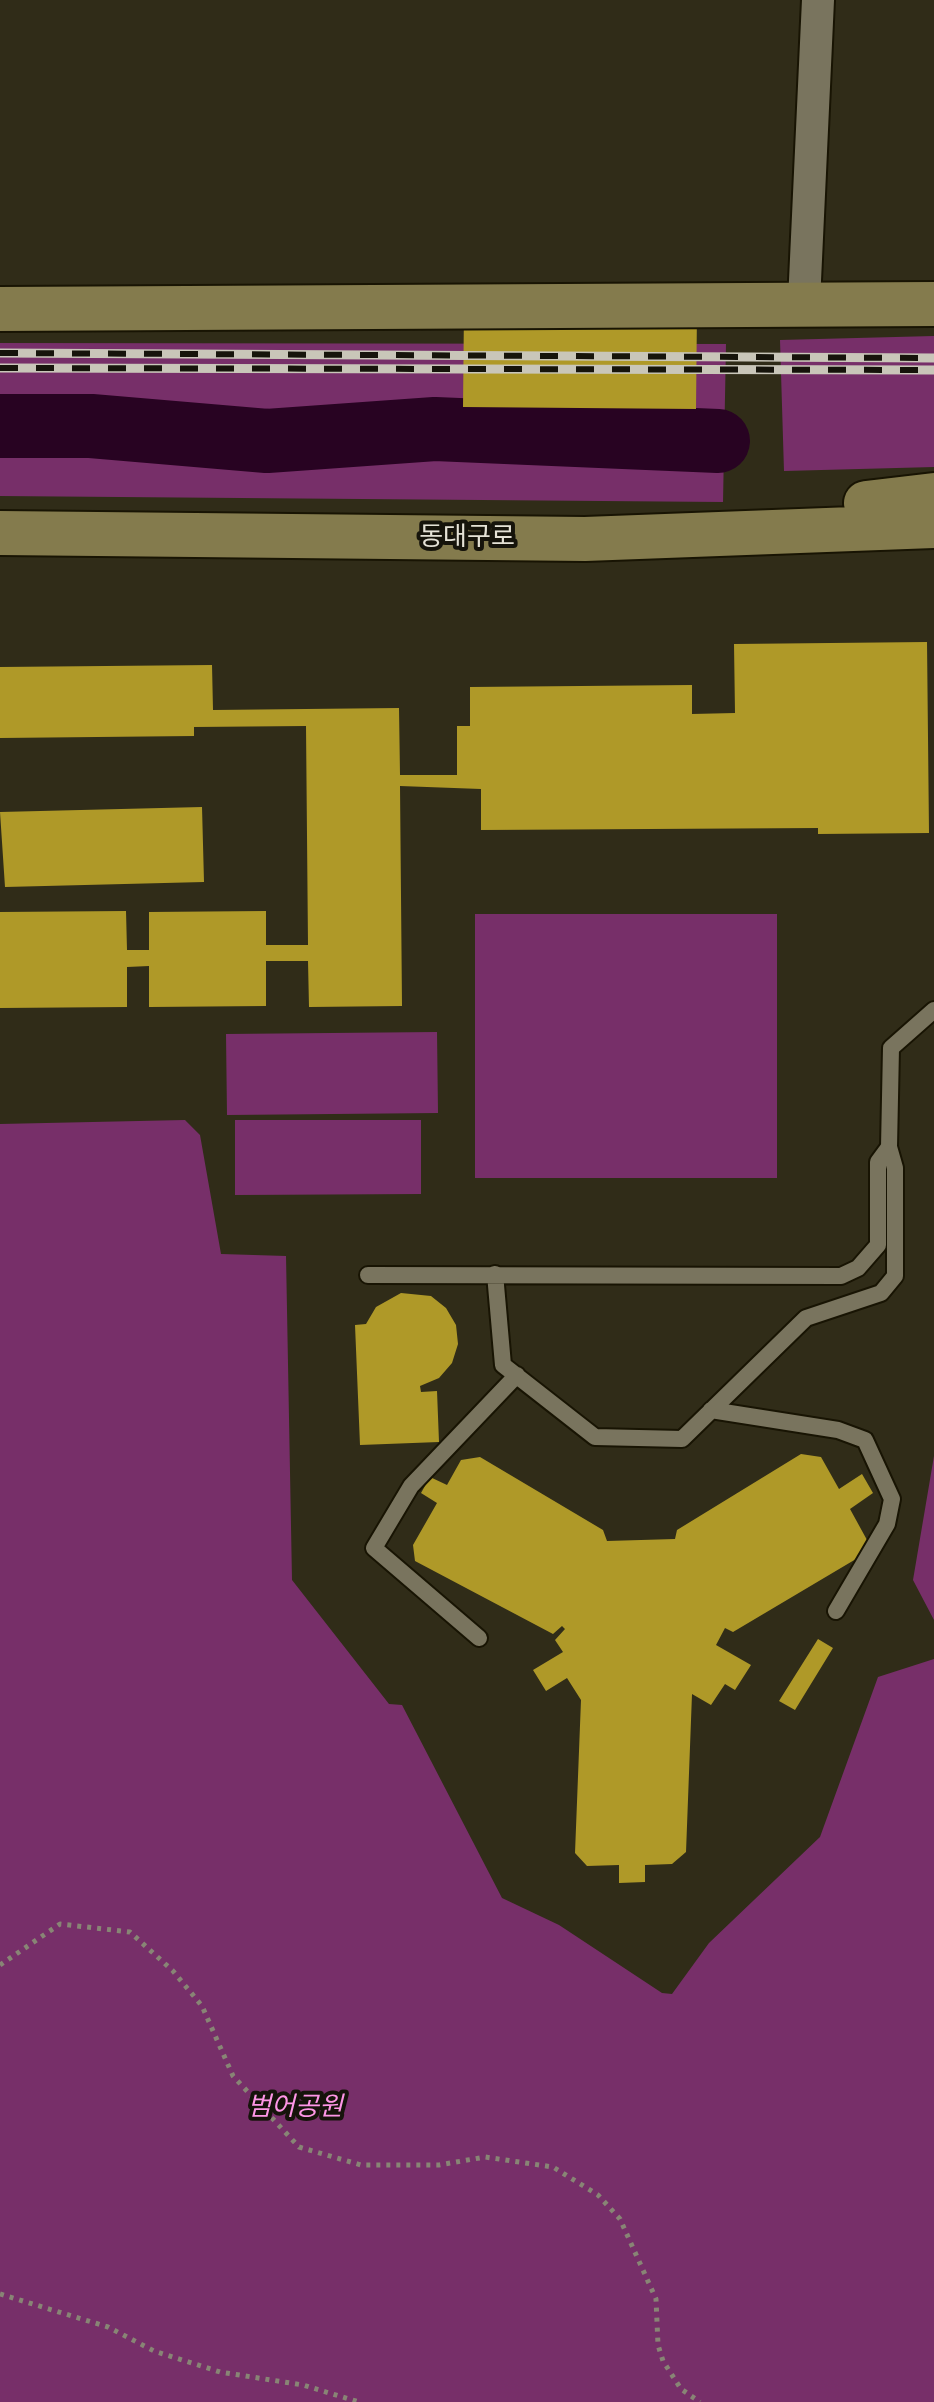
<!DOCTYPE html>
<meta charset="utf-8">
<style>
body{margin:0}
canvas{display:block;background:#302c18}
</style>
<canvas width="934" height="2402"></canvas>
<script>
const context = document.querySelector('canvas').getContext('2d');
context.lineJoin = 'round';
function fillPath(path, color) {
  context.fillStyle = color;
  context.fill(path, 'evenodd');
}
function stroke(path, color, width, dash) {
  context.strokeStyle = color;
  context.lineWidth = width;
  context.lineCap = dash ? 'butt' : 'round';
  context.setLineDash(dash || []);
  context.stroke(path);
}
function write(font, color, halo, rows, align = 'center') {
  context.font = font + ' "Times New Roman","Noto Sans KR",serif';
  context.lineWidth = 8;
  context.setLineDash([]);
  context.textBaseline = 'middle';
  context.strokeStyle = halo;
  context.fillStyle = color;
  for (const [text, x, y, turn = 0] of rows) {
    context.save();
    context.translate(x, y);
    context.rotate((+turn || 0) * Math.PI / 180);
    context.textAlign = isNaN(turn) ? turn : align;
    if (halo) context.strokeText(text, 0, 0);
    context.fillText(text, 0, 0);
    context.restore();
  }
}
const green = new Path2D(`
 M 934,336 L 934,467 L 784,471 L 780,340 Z
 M 0,343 L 726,344 L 723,502 L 0,496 Z
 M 475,914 L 777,914 L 777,1178 L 475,1178 Z
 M 437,1032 L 438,1113 L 227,1115 L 226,1034 Z
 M 185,1120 L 200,1135 L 221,1254 L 286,1256 L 292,1580 L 389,1704 L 402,1705 L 502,1898 L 559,1925 L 662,1993 L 672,1994 L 709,1943 L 820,1837 L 878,1677 L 934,1659 L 934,2402 L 0,2402 L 0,1124 Z
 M 235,1120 L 421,1120 L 421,1194 L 235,1195 Z
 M 934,1456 L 934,1620 L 913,1580 Z`);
const river = new Path2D(`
 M 0,426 L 91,426 L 267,441 L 435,429 L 718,441`);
const building = new Path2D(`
 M 464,308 L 697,310 L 696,409 L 463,407 Z
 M 927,642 L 929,833 L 818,834 L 818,828 L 481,830 L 481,789 L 400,786 L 402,1006 L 309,1007 L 308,961 L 266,961 L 266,1006 L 149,1007 L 149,966 L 127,967 L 127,1007 L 0,1008 L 0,912 L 126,911 L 127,950 L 149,950 L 149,912 L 266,911 L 266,945 L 308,945 L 306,726 L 194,727 L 194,736 L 0,738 L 0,667 L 212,665 L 213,710 L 399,708 L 400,775 L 457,775 L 457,726 L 470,726 L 470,687 L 692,685 L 692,714 L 735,713 L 734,644 Z
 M 202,807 L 204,882 L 5,887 L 0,812 Z
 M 401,1293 L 431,1296 L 446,1308 L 456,1325 L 458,1344 L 452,1363 L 439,1378 L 420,1386 L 421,1392 L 437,1391 L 439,1442 L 360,1445 L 355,1325 L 366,1324 L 376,1307 Z
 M 801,1454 L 821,1457 L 839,1489 L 862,1474 L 873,1493 L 850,1509 L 867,1540 L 856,1559 L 733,1632 L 725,1628 L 716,1645 L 751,1665 L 735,1690 L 725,1684 L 711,1705 L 692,1694 L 686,1852 L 672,1864 L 645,1865 L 645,1882 L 619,1883 L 619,1865 L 587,1866 L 575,1853 L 581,1700 L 567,1678 L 546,1691 L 533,1670 L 563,1652 L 555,1640 L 565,1629 L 562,1626 L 553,1634 L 415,1561 L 413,1545 L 437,1503 L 421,1493 L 430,1477 L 447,1485 L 461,1460 L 480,1457 L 603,1530 L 607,1541 L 675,1539 L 677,1530 Z
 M 818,1639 L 833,1648 L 795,1710 L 779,1701 Z`);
const path = new Path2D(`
 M 0,1965 L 60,1924 L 130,1932 L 173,1971 L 202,2006 L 233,2076 L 299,2147 L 361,2165 L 439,2165 L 485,2157 L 553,2167 L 598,2195 L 620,2219 L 656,2299 L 658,2345 L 663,2361 L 681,2389 L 700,2402
 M 0,2294 L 108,2327 L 154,2351 L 220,2372 L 303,2385 L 359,2402`);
const service = new Path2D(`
 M 889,1147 L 891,1048 L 934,1010
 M 368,1275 L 841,1276 L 858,1268 L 878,1245 L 878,1162 L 889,1147 L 895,1168 L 895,1276 L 881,1293 L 806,1318 L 682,1439 L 595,1437 L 503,1365 L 495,1274
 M 711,1410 L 838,1430 L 865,1440 L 892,1499 L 887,1524 L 836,1611
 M 479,1638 L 374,1548 L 411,1486 L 517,1375`);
const minor = new Path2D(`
 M 804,302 L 818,0`);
const secondary = new Path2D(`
 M 0,309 L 934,304
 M 866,503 L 934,495
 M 0,533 L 585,539 L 934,526`);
const rail = new Path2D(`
 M 0,353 L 934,358
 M 0,368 L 934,370`);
const streetNames = [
 ["동대구로",467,538]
];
const parkNames = [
 ["범어공원",295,2108]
];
fillPath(green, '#772f69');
stroke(river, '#280322', 64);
fillPath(building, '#af9928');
stroke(service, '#181403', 20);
stroke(minor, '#181403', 36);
stroke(secondary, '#181403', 48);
stroke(path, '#888575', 5, [4, 6]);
stroke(service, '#79745e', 16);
stroke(minor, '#79745e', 32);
stroke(secondary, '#847b4d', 44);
stroke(rail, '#c9c6b9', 9);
stroke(rail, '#16140b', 6, [18]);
write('26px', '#e5e2d6', '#16140b', streetNames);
write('italic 26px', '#fe96e6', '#16140b', parkNames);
</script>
